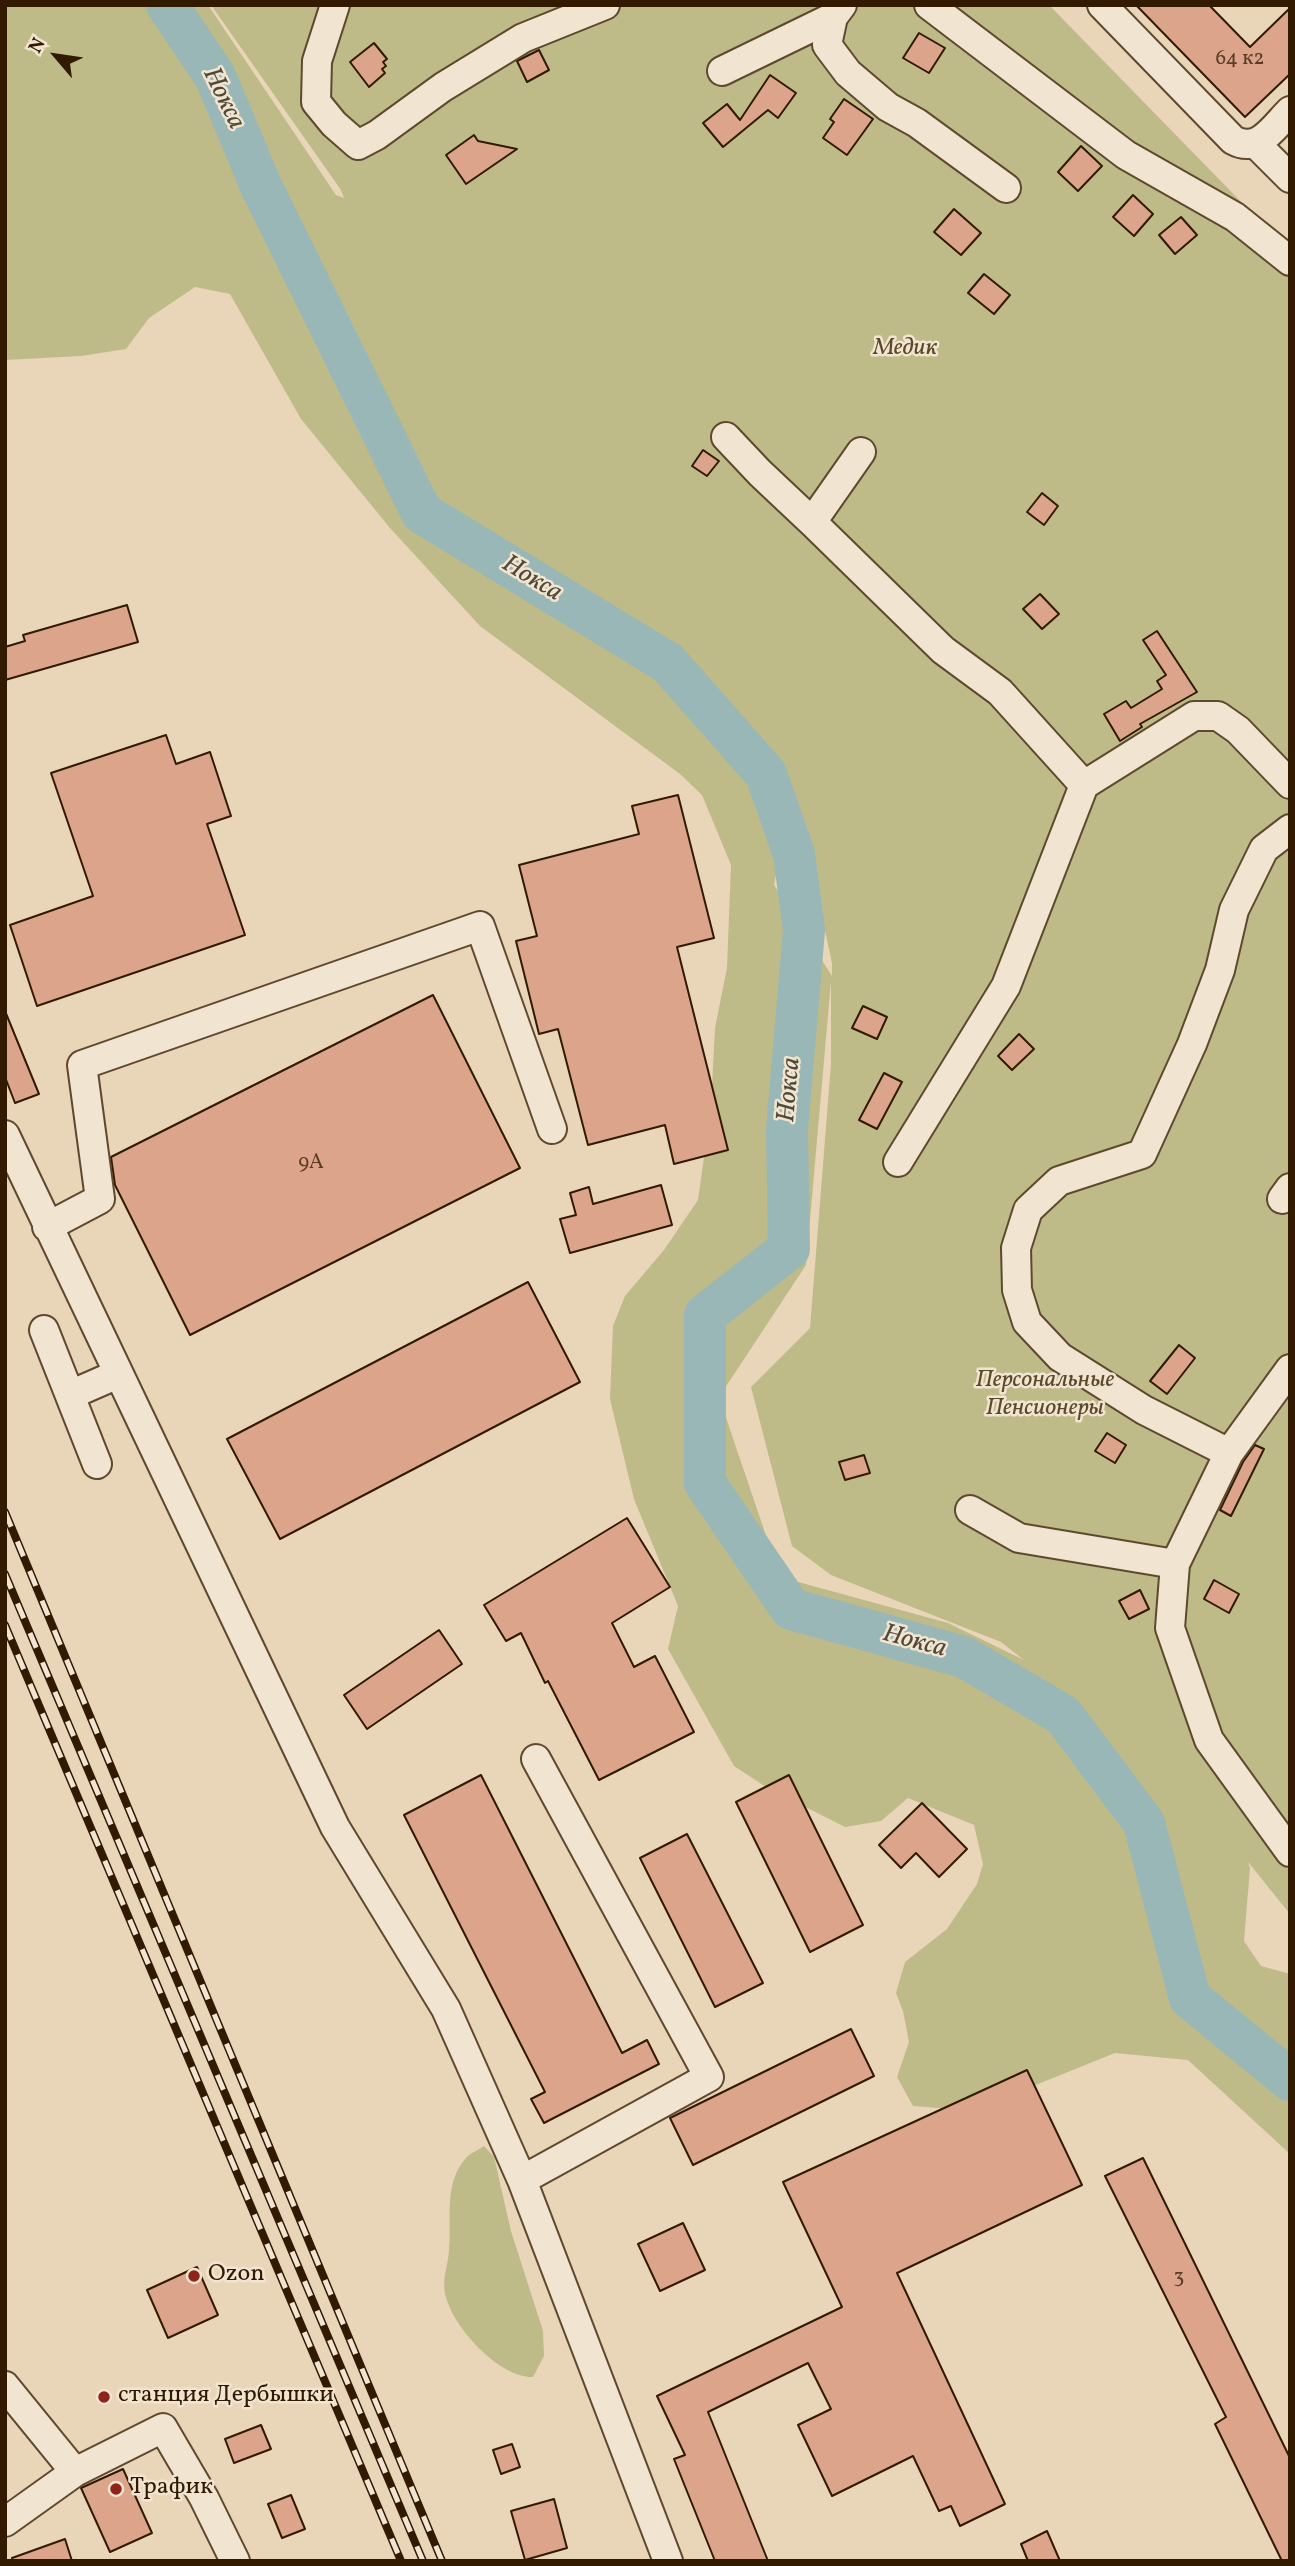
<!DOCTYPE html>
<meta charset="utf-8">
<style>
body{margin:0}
#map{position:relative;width:1295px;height:2566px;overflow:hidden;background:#e9d5b8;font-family:Vollkorn,serif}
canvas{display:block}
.frame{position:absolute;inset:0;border:7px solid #311a00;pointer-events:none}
.north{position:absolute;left:21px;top:21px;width:70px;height:70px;-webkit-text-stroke:5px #f1e4d1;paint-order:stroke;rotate:299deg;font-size:19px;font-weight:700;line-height:28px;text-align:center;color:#311a00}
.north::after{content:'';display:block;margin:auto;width:24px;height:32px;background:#311a00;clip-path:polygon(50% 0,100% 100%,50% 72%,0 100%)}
</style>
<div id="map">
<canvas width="1295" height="2566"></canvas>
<div class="frame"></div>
<div class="north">N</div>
</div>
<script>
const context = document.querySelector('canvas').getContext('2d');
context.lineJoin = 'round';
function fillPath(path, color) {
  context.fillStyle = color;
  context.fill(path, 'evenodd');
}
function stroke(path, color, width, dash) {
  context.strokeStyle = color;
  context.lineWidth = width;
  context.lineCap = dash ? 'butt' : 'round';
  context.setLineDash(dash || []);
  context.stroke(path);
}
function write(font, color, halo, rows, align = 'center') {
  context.font = font + ' Vollkorn,serif';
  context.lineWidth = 5;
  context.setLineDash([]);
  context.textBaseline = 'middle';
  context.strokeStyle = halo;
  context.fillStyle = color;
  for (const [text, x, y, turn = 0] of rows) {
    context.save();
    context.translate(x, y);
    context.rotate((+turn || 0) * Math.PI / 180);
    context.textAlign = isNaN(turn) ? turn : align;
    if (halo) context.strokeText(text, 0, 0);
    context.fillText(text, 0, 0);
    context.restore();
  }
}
const green = new Path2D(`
 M 5,5 L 208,5 L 336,195 L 344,198 L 341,190 L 211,5 L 1049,5 L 1290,252 L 1290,1914 L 1248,1862 L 1250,1868 L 1244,1941 L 1261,1966 L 1290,1974 L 1290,2154 L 1188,2060 L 1115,2053 L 1001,2099 L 951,2109 L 913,2106 L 897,2077 L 909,2042 L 903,2011 L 896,1993 L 905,1962 L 947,1929 L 977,1884 L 983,1864 L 974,1825 L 908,1798 L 881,1821 L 845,1827 L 766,1787 L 734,1766 L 668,1649 L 678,1606 L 634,1499 L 610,1399 L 613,1326 L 625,1296 L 664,1250 L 698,1200 L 711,1107 L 715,1028 L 727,968 L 731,865 L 702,795 L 680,774 L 480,626 L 390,528 L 301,419 L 230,294 L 195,287 L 149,318 L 126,349 L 81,356 L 5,360 ZM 790,803 L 805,839 L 832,963 L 832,976 L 774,885 ZM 831,981 L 831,1064 L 810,1328 L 751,1387 L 792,1546 L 831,1575 L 1001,1642 L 1024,1660 L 948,1623 L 780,1577 L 719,1397 L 806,1265 Z
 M 484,2146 L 494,2157 L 511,2231 L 543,2331 L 544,2356 L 533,2377 C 501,2378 458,2332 448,2303 C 440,2283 447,2271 449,2251 C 452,2220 443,2183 466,2158 C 470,2153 479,2150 484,2146 Z`);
const river = new Path2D(`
 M 167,5 L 215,76 L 261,186 L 422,513 L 668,663 L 766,774 L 794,854 L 804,930 L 787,1129 L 789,1249 L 705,1315 L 705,1483 L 791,1609 L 964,1657 L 1063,1715 L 1144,1823 L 1190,1998 L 1290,2080`);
const building = new Path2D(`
 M 1136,5 L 1209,5 L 1250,47 L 1290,8 L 1290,74 L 1245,117 Z
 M 919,33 L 945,48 L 929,73 L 903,58 Z
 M 374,43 L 387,59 L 383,62 L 386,66 L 382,69 L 385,73 L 369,87 L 350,62 Z
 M 539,50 L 549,70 L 527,82 L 517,61 Z
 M 770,75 L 796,93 L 778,118 L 768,110 L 723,147 L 703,123 L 727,104 L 740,120 Z
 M 844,99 L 873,119 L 847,155 L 823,138 L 834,122 L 830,119 Z
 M 474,135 L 478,141 L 517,149 L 466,184 L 446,155 Z
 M 1081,146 L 1102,166 L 1078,191 L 1058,172 Z
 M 1133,195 L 1153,214 L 1134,236 L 1113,217 Z
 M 954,209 L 981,233 L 961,255 L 934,232 Z
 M 1181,217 L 1197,235 L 1175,254 L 1159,235 Z
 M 984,274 L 1010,295 L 994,314 L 968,293 Z
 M 703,450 L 719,461 L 707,476 L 692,466 Z
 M 1042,493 L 1058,506 L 1044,525 L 1027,512 Z
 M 1040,594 L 1059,614 L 1042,629 L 1023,609 Z
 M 127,605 L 138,642 L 5,680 L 5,647 L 25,641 L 23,635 Z
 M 1157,631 L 1197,692 L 1140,724 L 1142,727 L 1120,741 L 1104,714 L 1126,701 L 1131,708 L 1162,689 L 1157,681 L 1166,675 L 1143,640 Z
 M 166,735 L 176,764 L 210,752 L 231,816 L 207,824 L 245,935 L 37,1006 L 10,925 L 93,896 L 51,773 Z
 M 678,795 L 714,938 L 677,947 L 728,1150 L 674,1164 L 665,1125 L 588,1145 L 558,1029 L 539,1034 L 516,941 L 537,936 L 519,865 L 639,834 L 632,806 Z
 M 433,995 L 520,1168 L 190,1335 L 115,1185 L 111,1157 Z
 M 863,1006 L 887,1017 L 877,1039 L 852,1028 Z
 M 5,1011 L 39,1094 L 15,1103 L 5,1077 Z
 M 1019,1034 L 1034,1049 L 1012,1070 L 998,1056 Z
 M 884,1073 L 902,1082 L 877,1129 L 859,1120 Z
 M 661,1185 L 672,1225 L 570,1253 L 560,1219 L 576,1215 L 570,1193 L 589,1187 L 593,1204 Z
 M 528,1282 L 580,1382 L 280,1539 L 227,1439 Z
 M 1179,1345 L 1195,1358 L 1167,1394 L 1150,1381 Z
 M 1107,1433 L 1126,1445 L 1115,1463 L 1095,1451 Z
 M 1255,1445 L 1264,1449 L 1231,1516 L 1220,1510 L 1243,1462 Z
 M 864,1455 L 870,1473 L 845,1480 L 839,1462 Z
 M 627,1518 L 670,1587 L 612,1623 L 634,1667 L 655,1656 L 694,1732 L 599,1780 L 548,1681 L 545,1683 L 521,1633 L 506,1641 L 484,1605 Z
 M 1214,1580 L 1239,1594 L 1229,1613 L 1204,1599 Z
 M 1140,1590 L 1149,1609 L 1129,1619 L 1119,1601 Z
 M 439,1630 L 462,1664 L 367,1729 L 344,1695 Z
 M 481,1775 L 622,2053 L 647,2040 L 659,2064 L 544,2123 L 531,2099 L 545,2092 L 404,1815 Z
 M 789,1775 L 863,1925 L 810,1952 L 736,1802 Z
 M 922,1803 L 967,1849 L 939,1877 L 916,1853 L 901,1868 L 879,1845 Z
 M 687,1834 L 763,1983 L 715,2007 L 640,1858 Z
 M 851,2029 L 874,2076 L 693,2165 L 670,2118 Z
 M 1027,2070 L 1082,2185 L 897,2273 L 1005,2504 L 960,2526 L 951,2506 L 939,2511 L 913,2456 L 832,2496 L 798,2425 L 831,2409 L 808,2363 L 708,2412 L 768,2561 L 715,2561 L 674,2459 L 685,2455 L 657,2396 L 842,2307 L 783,2182 Z
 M 1143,2158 L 1290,2458 L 1290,2561 L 1282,2561 L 1215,2424 L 1226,2417 L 1105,2176 Z
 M 683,2223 L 705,2270 L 660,2291 L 638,2244 Z
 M 197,2267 L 218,2315 L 168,2338 L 147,2290 Z
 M 261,2425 L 271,2449 L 234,2463 L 225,2439 Z
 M 512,2444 L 520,2467 L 501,2474 L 493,2450 Z
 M 123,2469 L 152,2533 L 110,2552 L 81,2488 Z
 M 291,2495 L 305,2529 L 282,2538 L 268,2504 Z
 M 554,2499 L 567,2548 L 525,2560 L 511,2511 Z
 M 1047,2531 L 1060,2561 L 1028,2561 L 1021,2544 Z
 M 65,2539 L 72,2561 L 12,2561 L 12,2558 Z`);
const minor = new Path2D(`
 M 335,5 L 317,61 L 316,102 L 334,124 L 358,145 L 377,135 L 443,87 L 523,38 L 605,5
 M 842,5 L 833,17 L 827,45 L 848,73 L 888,107 L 917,123 L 1006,188
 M 929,5 L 1126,155 L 1235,217 L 1290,261
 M 1102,5 L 1233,140 C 1258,154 1273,128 1290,111
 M 722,71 L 833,17
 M 1256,144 L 1290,178
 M 726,437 L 760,473 L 812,522
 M 861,452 L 812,522 L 943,650 L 1000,692 L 1084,785
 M 1290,829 L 1264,849 L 1234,910 L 1220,970 L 1192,1044 L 1142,1154 L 1059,1181 L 1028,1210 L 1016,1248 L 1017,1290 L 1027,1322 L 1060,1357 L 1144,1410 L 1229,1453 L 1290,1369
 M 5,1135 L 335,1827 L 446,2009 L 522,2180 L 668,2561
 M 898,1162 L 1006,986 L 1084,785 L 1194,716 L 1218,716 L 1238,730 L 1290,784
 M 1282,1199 L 1290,1188
 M 47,1227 L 100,1199 L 82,1065 L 480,926 L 552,1129
 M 44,1330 L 97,1464
 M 70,1395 L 118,1374
 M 1229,1453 L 1175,1564 L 1170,1628 L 1209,1740 L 1290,1852
 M 970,1510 L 1019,1538 L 1175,1564
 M 522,2180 L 709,2077 L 536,1759
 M 5,2386 L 75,2472
 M 5,2522 L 75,2472 L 163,2428 L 204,2498 L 235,2561`);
const rail = new Path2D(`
 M 5,1512 L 442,2561
 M 5,1574 L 423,2561
 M 5,1625 L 401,2561`);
const markers = [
 [194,2276,7,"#8f2418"],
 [104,2397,7,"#8f2418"],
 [116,2489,7,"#8f2418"]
];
const numberNames = [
 ["64 к2",1240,60],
 ["9А",311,1164],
 ["3",1179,2278]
];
const parkNames = [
 ["Медик",905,350],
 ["Персональные",1045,1382],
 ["Пенсионеры",1045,1410]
];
const poiNames = [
 ["Ozon",208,2276],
 ["станция Дербышки",118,2397],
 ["Трафик",130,2489]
];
const waterNames = [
 ["Нокса",222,99,64],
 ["Нокса",531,580,31],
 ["Нокса",791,1090,-85],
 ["Нокса",914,1643,15]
];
fillPath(green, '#bebb89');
stroke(river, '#99b7b6', 42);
fillPath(building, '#dca58b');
stroke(building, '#311a00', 2);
stroke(minor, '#5f492e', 32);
stroke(minor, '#f1e4d1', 28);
stroke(rail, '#311a00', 8);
stroke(rail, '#f1e4d1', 5, [16]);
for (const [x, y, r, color] of markers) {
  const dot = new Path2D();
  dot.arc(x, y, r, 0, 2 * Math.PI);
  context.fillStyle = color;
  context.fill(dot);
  stroke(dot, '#f1e4d1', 2.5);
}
write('21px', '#5c3d23', null, numberNames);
write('italic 24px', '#5b4a29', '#f1e4d1', parkNames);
write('24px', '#311a00', '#f1e4d1', poiNames, 'left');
write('italic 26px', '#504937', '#f1e4d1', waterNames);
</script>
